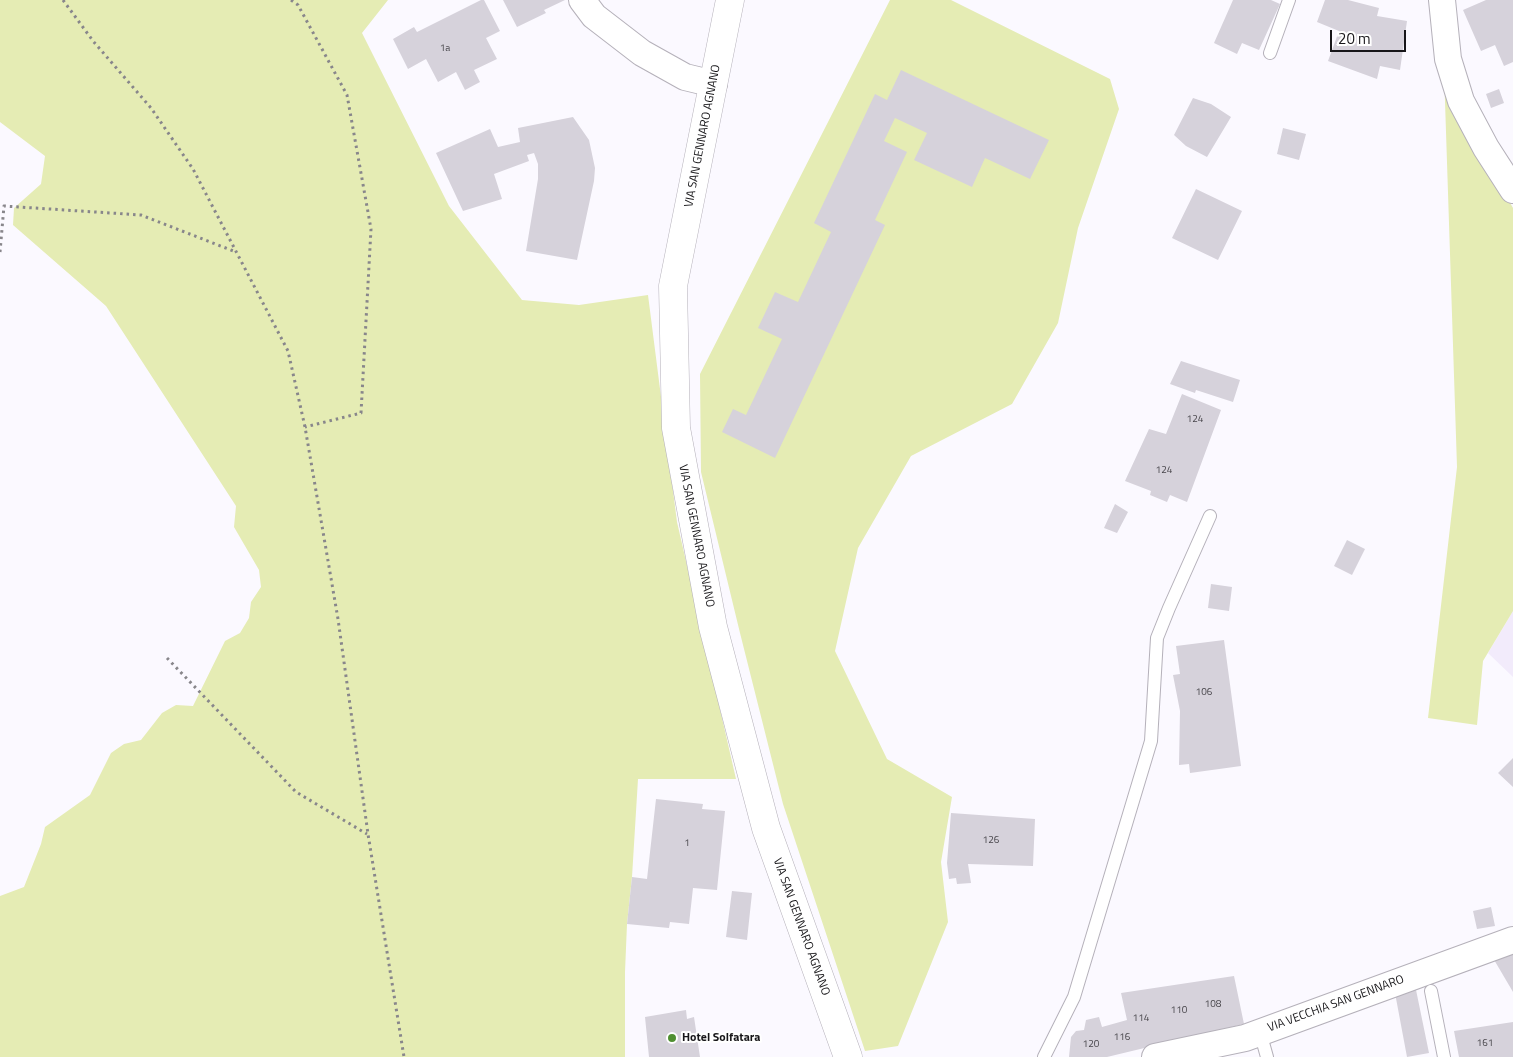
<!DOCTYPE html>
<style>
body{margin:0}
#map{position:relative;width:1513px;height:1057px;overflow:hidden;background:#fbf9ff;font-family:"Titillium Web",sans-serif}
canvas{display:block}
.scale{position:absolute;left:1330px;top:30px;width:76px;height:22px;box-sizing:border-box;border:2px solid #171619;border-top:0;padding-left:6px;font-size:15px;line-height:18px;white-space:nowrap;color:#171619;-webkit-text-stroke:4px #fff;paint-order:stroke}
</style>
<div id="map">
<canvas width="1513" height="1057"></canvas>
<div class="scale">20 m</div>
</div>
<script>
const context = document.querySelector('canvas').getContext('2d');
context.lineJoin = 'round';
function fillPath(path, color) {
  context.fillStyle = color;
  context.fill(path, 'evenodd');
}
function stroke(path, color, width, dash) {
  context.strokeStyle = color;
  context.lineWidth = width;
  context.lineCap = dash ? 'butt' : 'round';
  context.setLineDash(dash || []);
  context.stroke(path);
}
function write(font, color, halo, rows, align = 'center') {
  context.font = font + ' "Titillium Web",sans-serif';
  context.lineWidth = 4;
  context.setLineDash([]);
  context.textBaseline = 'middle';
  context.strokeStyle = halo;
  context.fillStyle = color;
  for (const [text, x, y, turn = 0] of rows) {
    context.save();
    context.translate(x, y);
    context.rotate((+turn || 0) * Math.PI / 180);
    context.textAlign = isNaN(turn) ? turn : align;
    if (halo) context.strokeText(text, 0, 0);
    context.fillText(text, 0, 0);
    context.restore();
  }
}
const built = new Path2D(`
 M 1513,611 L 1513,677 L 1488,653 Z`);
const green = new Path2D(`
 M 0,0 L 388,0 L 362,33 L 449,206 L 522,300 L 579,305 L 648,295 L 677,522 L 736,779 L 638,779 L 632,877 L 627,924 L 625,972 L 625,1057 L 0,1057 L 0,896 L 24,887 L 41,844 L 45,827 L 90,795 L 111,753 L 124,744 L 141,740 L 162,713 L 176,705 L 193,706 L 225,641 L 240,633 L 249,618 L 251,602 L 261,587 L 259,570 L 234,527 L 236,506 L 106,306 L 13,225 L 14,208 L 41,184 L 45,156 L 0,122 Z
 M 890,0 L 951,0 L 1110,79 L 1119,109 L 1078,228 L 1058,323 L 1012,404 L 911,456 L 858,548 L 835,651 L 887,759 L 952,797 L 941,862 L 948,922 L 898,1046 L 865,1051 L 783,804 L 740,633 L 701,472 L 700,374 Z
 M 1444,71 L 1481,152 L 1513,208 L 1513,611 L 1483,661 L 1477,725 L 1428,718 L 1457,467 Z`);
const building = new Path2D(`
 M 481,0 L 484,0 L 500,31 L 486,38 L 497,59 L 474,70 L 480,82 L 465,90 L 456,72 L 438,82 L 426,59 L 408,69 L 393,39 L 414,27 L 417,32 Z
 M 503,0 L 565,0 L 544,10 L 546,13 L 517,27 Z
 M 1233,0 L 1271,0 L 1280,4 L 1259,50 L 1242,43 L 1237,54 L 1214,43 Z
 M 1325,0 L 1348,0 L 1379,8 L 1377,16 L 1407,21 L 1400,70 L 1380,66 L 1377,79 L 1328,61 L 1339,31 L 1317,22 Z
 M 1486,0 L 1513,0 L 1513,62 L 1504,66 L 1495,45 L 1481,51 L 1463,10 Z
 M 901,70 L 1049,140 L 1030,179 L 985,158 L 972,187 L 914,160 L 927,133 L 895,118 L 884,141 L 907,152 L 875,220 L 885,225 L 775,458 L 722,432 L 733,409 L 746,415 L 782,339 L 758,328 L 775,292 L 798,302 L 831,232 L 814,223 L 875,94 L 887,100 Z
 M 1499,89 L 1504,103 L 1491,108 L 1486,94 Z
 M 1193,98 L 1211,104 L 1231,117 L 1207,157 L 1186,146 L 1174,135 Z
 M 573,117 L 589,140 L 595,168 L 594,181 L 577,260 L 526,251 L 538,179 L 538,164 L 534,153 L 527,155 L 529,161 L 494,174 L 502,199 L 463,211 L 436,153 L 490,129 L 498,147 L 520,142 L 518,128 Z
 M 1283,128 L 1306,134 L 1299,160 L 1277,154 Z
 M 1196,189 L 1242,211 L 1218,260 L 1172,238 Z
 M 1181,361 L 1240,380 L 1233,402 L 1196,390 L 1195,393 L 1170,384 Z
 M 1182,394 L 1221,410 L 1187,502 L 1170,495 L 1167,502 L 1150,495 L 1151,491 L 1125,481 L 1149,429 L 1166,434 Z
 M 1115,504 L 1128,512 L 1117,533 L 1104,528 Z
 M 1347,540 L 1365,549 L 1352,575 L 1334,566 Z
 M 1211,584 L 1232,587 L 1229,611 L 1208,608 Z
 M 1224,640 L 1241,766 L 1190,773 L 1189,764 L 1179,765 L 1180,711 L 1173,675 L 1180,674 L 1176,646 Z
 M 1513,758 L 1513,787 L 1498,773 Z
 M 656,799 L 703,804 L 702,809 L 725,811 L 717,890 L 693,888 L 689,924 L 670,922 L 669,928 L 627,924 L 632,877 L 647,879 Z
 M 951,813 L 1035,819 L 1033,866 L 968,864 L 971,883 L 957,884 L 956,878 L 949,879 L 947,863 Z
 M 732,891 L 752,893 L 747,940 L 726,937 Z
 M 1491,907 L 1495,926 L 1477,929 L 1473,911 Z
 M 1513,952 L 1513,992 L 1493,958 Z
 M 1234,976 L 1244,1024 L 1107,1057 L 1069,1057 L 1071,1037 L 1076,1031 L 1084,1030 L 1086,1020 L 1099,1017 L 1102,1027 L 1127,1020 L 1121,993 Z
 M 1415,985 L 1429,1053 L 1407,1057 L 1395,993 Z
 M 686,1010 L 687,1019 L 694,1017 L 700,1057 L 649,1057 L 645,1017 Z
 M 1513,1022 L 1513,1057 L 1459,1057 L 1454,1031 Z`);
const path = new Path2D(`
 M 63,0 L 93,41 L 151,108 L 193,169 L 288,351 L 305,427 L 338,619 L 368,834 L 404,1057
 M 291,0 L 298,5 L 347,95 L 371,229 L 361,413 L 305,427
 M 0,252 L 4,206 L 141,215 L 236,252
 M 167,658 L 296,792 L 367,834`);
const service = new Path2D(`
 M 1270,53 L 1289,0
 M 1431,991 L 1444,1057
 M 1260,1032 L 1267,1057
 M 1044,1057 L 1074,997 L 1151,741 L 1157,638 L 1169,608 L 1210,516`);
const minor = new Path2D(`
 M 582,0 L 594,16 L 642,53 L 685,77 L 714,84
 M 1442,0 L 1448,59 L 1461,101 L 1486,148 L 1513,190
 M 1155,1057 L 1245,1038 L 1513,940`);
const primary = new Path2D(`
 M 730,0 L 673,286 L 676,428 L 713,627 L 766,828 L 848,1057`);
const markers = [
 [672,1038,5,"#4f8f31"]
];
const numberNames = [
 ["1a",445,49],
 ["124",1195,420],
 ["124",1164,471],
 ["106",1204,693],
 ["126",991,841],
 ["1",687,844],
 ["108",1213,1005],
 ["110",1179,1011],
 ["114",1141,1019],
 ["116",1122,1038],
 ["161",1485,1044],
 ["120",1091,1045]
];
const streetNames = [
 ["VIA SAN GENNARO AGNANO",703,136,-79],
 ["VIA SAN GENNARO AGNANO",696,536,79],
 ["VIA SAN GENNARO AGNANO",801,927,70],
 ["VIA VECCHIA SAN GENNARO",1336,1004,-20]
];
const poiNames = [
 ["Hotel Solfatara",682,1038]
];
fillPath(built, '#f2ebfb');
fillPath(green, '#e5ecb4');
fillPath(building, '#d6d2db');
stroke(service, '#b5b1ba', 14);
stroke(minor, '#b5b1ba', 28);
stroke(primary, '#b5b1ba', 29);
stroke(path, '#88868b', 3, [2.5, 4]);
stroke(service, '#fff', 12);
stroke(minor, '#fff', 26);
stroke(primary, '#fff', 28);
for (const [x, y, r, color] of markers) {
  const dot = new Path2D();
  dot.arc(x, y, r, 0, 2 * Math.PI);
  context.fillStyle = color;
  context.fill(dot);
  stroke(dot, '#fff', 2);
}
write('10px', '#47454a', null, numberNames);
write('12px', '#171619', '#fff', streetNames);
write('bold 12px', '#171619', '#fff', poiNames, 'left');
</script>
